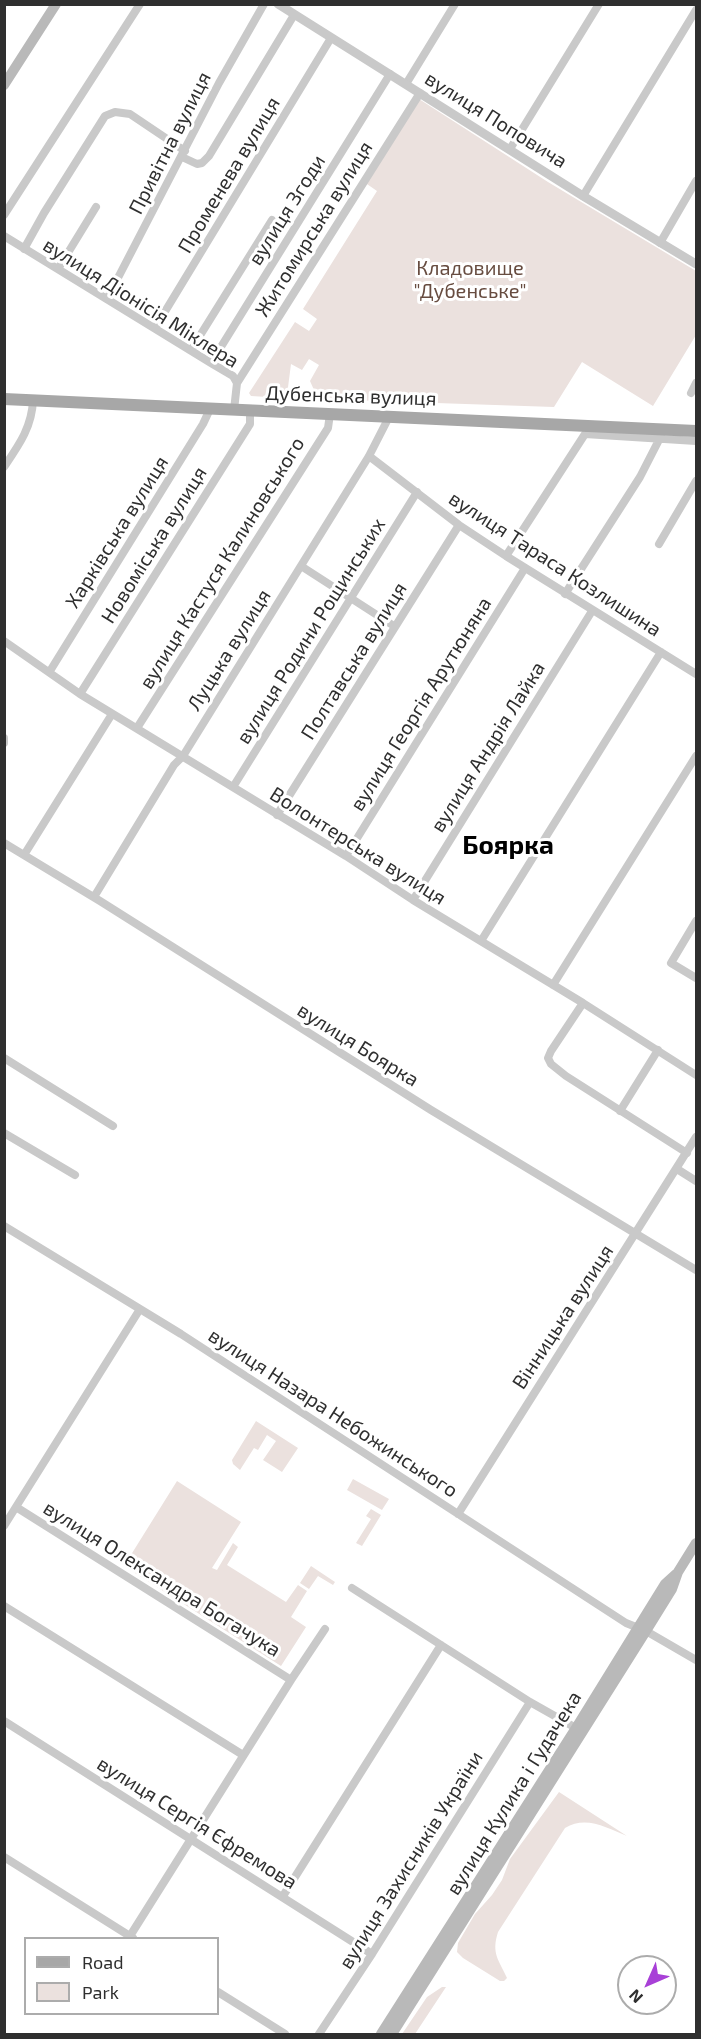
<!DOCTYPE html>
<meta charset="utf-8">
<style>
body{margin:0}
#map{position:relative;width:701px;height:2039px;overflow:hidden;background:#fff;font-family:"Exo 2",sans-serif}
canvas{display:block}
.frame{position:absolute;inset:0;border:6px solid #2f2f2f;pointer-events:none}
.legend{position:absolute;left:24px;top:1937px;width:195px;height:78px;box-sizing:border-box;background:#fff;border:2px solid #acacac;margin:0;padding:8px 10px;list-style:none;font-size:18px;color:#2f2f2f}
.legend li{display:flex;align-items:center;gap:12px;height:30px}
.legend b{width:30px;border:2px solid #acacac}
.north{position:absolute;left:617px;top:1955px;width:60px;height:60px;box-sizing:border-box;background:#fff;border:2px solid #acacac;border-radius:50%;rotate:225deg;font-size:16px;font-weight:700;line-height:24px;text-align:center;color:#2f2f2f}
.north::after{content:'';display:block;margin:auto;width:21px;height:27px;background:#a840d7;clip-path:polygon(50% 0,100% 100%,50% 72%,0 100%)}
</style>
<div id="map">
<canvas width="701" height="2039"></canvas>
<div class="frame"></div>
<ul class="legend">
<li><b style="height:8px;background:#a7a7a7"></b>Road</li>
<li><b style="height:16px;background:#ebe1de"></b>Park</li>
</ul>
<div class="north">N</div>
</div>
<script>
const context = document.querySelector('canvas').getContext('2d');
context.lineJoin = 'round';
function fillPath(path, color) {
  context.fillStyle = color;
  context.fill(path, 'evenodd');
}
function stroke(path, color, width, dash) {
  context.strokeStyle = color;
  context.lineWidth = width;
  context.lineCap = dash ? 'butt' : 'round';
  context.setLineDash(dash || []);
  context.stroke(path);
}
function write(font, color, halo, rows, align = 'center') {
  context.font = font + ' "Exo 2",sans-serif';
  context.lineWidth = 6;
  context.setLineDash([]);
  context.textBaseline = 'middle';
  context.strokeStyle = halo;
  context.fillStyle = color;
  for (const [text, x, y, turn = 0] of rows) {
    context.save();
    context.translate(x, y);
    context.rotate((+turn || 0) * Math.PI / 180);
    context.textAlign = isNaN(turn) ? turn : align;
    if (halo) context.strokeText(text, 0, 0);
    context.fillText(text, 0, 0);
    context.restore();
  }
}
const green = new Path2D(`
 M 419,99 L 548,182 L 696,271 L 696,335 L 653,406 L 582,362 L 554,407 L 318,399 L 310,381 L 319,365 L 309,359 L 302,370 L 291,364 L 287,395 L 284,398 L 251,396 L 249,393 L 295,322 L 309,331 L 317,319 L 303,309 L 377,191 L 364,182 Z
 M 256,1421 L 298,1448 L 282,1472 L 263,1460 L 276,1441 L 267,1435 L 258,1450 L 254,1448 L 240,1470 L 233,1464 L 232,1460 Z
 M 353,1479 L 389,1499 L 382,1510 L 347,1490 Z
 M 177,1481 L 241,1522 L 212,1568 L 217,1570 L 233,1543 L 238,1547 L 227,1565 L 286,1602 L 298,1585 L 307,1591 L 291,1617 L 306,1627 L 281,1666 L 124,1566 Z
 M 371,1509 L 381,1515 L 362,1546 L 356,1543 L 371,1519 L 366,1516 Z
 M 311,1566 L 335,1582 L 333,1585 L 318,1576 L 309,1589 L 300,1583 Z
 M 559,1792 L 627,1836 C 607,1828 586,1815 565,1828 L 498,1932 C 491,1954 499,1960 507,1978 L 504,1981 L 500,1981 L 463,1958 L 457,1952 L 458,1943 L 475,1914 L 492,1895 L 502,1880 L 510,1859 Z
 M 442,1987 L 446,1987 L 415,2034 L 402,2034 L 427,1997 Z`);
const minor = new Path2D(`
 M 406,84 L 455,4
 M 510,149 L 599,4
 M 182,157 L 197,164 L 202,163 L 209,156 L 294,15
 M 583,196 L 696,10
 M 4,215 L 140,4
 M 4,236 L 211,363 L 233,376 L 237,383
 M 660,243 L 696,181
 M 24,249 L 44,213 L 105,116 L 115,112 L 130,114 L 185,151
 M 58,269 L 96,207
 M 107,299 L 219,83 L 264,4
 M 155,328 L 331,38
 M 191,350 L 272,220
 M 211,363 L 390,74
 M 691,393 L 696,383
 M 234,410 L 237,383 L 420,93
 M 369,456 L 459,525 L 506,556 L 696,674
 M 4,467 C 19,445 32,427 33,400
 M 659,544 L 696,481
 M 506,556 L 585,434 L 696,441
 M 301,566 L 394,626
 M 565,594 L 640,477 L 661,436
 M 4,641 L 80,694 L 346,856 L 413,900 L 583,1003 L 696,1075
 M 50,671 L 203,424 L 210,409
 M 80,694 L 250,424 L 250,411
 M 137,728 L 328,428 L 330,414
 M 4,738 L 4,743
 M 233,787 L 417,492
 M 277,815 L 459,525
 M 4,843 L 100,901 L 431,1110 L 696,1270
 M 24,855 L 112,714
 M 346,856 L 525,568
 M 94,897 L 174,765 L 183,756 L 369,456 L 389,417
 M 413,900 L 592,611
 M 696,921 L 671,963 L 696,978
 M 481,941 L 661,652
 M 553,985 L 696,756
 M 583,1003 L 551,1051 L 548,1058 L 551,1064 L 566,1076 L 687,1153
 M 4,1058 L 113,1126
 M 620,1111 L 658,1050
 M 4,1133 L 75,1175
 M 677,1169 L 696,1181
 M 4,1226 L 181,1334 L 626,1623 L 646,1631 L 696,1660
 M 16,1507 L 291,1680
 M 458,1514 L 696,1137
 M 4,1526 L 140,1309
 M 352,1588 L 530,1702 L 576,1728
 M 4,1606 L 243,1755
 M 4,1721 L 372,1954
 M 4,1857 L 133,1938
 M 283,1896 L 441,1645
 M 130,1936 L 291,1680 L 325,1629
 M 218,1992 L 285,2034
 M 319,2034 L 372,1954 L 530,1702`);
const tertiary = new Path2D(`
 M 278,4 L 583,196 L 696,264`);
const secondary = new Path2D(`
 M 4,85 L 56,4
 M 381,2034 L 576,1728 L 650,1608 L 665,1584 L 676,1574
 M 392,2034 L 646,1631 L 672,1589 L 678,1572 L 696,1543`);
const primary = new Path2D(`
 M 4,399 L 696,431`);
const streetNames = [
 ["вулиця Поповича",496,120,32],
 ["Привітна вулиця",170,143,-63],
 ["Променева вулиця",229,175,-59],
 ["вулиця Згоди",287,210,-58],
 ["Житомирська вулиця",314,229,-58],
 ["вулиця Діонісія Міклера",141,303,32],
 ["Дубенська вулиця",351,396,2],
 ["Харківська вулиця",117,532,-58],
 ["Новоміська вулиця",154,545,-58],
 ["вулиця Кастуся Калиновського",222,563,-58],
 ["вулиця Тараса Козлишина",555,564,33],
 ["вулиця Родини Рощинських",311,631,-58],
 ["Луцька вулиця",229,650,-58],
 ["Полтавська вулиця",354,661,-58],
 ["вулиця Георгія Арутюняна",421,704,-58],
 ["вулиця Андрія Лайка",488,747,-58],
 ["Волонтерська вулиця",358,846,32],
 ["вулиця Боярка",358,1045,32],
 ["Вінницька вулиця",563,1317,-57],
 ["вулиця Назара Небожинського",333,1413,33],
 ["вулиця Олександра Богачука",162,1579,32],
 ["вулиця Кулика і Гудачека",514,1793,-58],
 ["вулиця Сергія Єфремова",197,1823,32],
 ["вулиця Захисників України",411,1860,-58]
];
const parkNames = [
 ["Кладовище",470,268],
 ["\"Дубенське\"",470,291]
];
const districtNames = [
 ["Боярка",508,845]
];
fillPath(green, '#ebe1de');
stroke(minor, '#c9c9c9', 8);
stroke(tertiary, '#c9c9c9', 9);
stroke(secondary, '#b9b9b9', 10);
stroke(primary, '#a7a7a7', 12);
write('20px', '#2f2f2f', '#fff', streetNames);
write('20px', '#674c40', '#fff', parkNames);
write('bold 26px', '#000', '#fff', districtNames);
</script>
